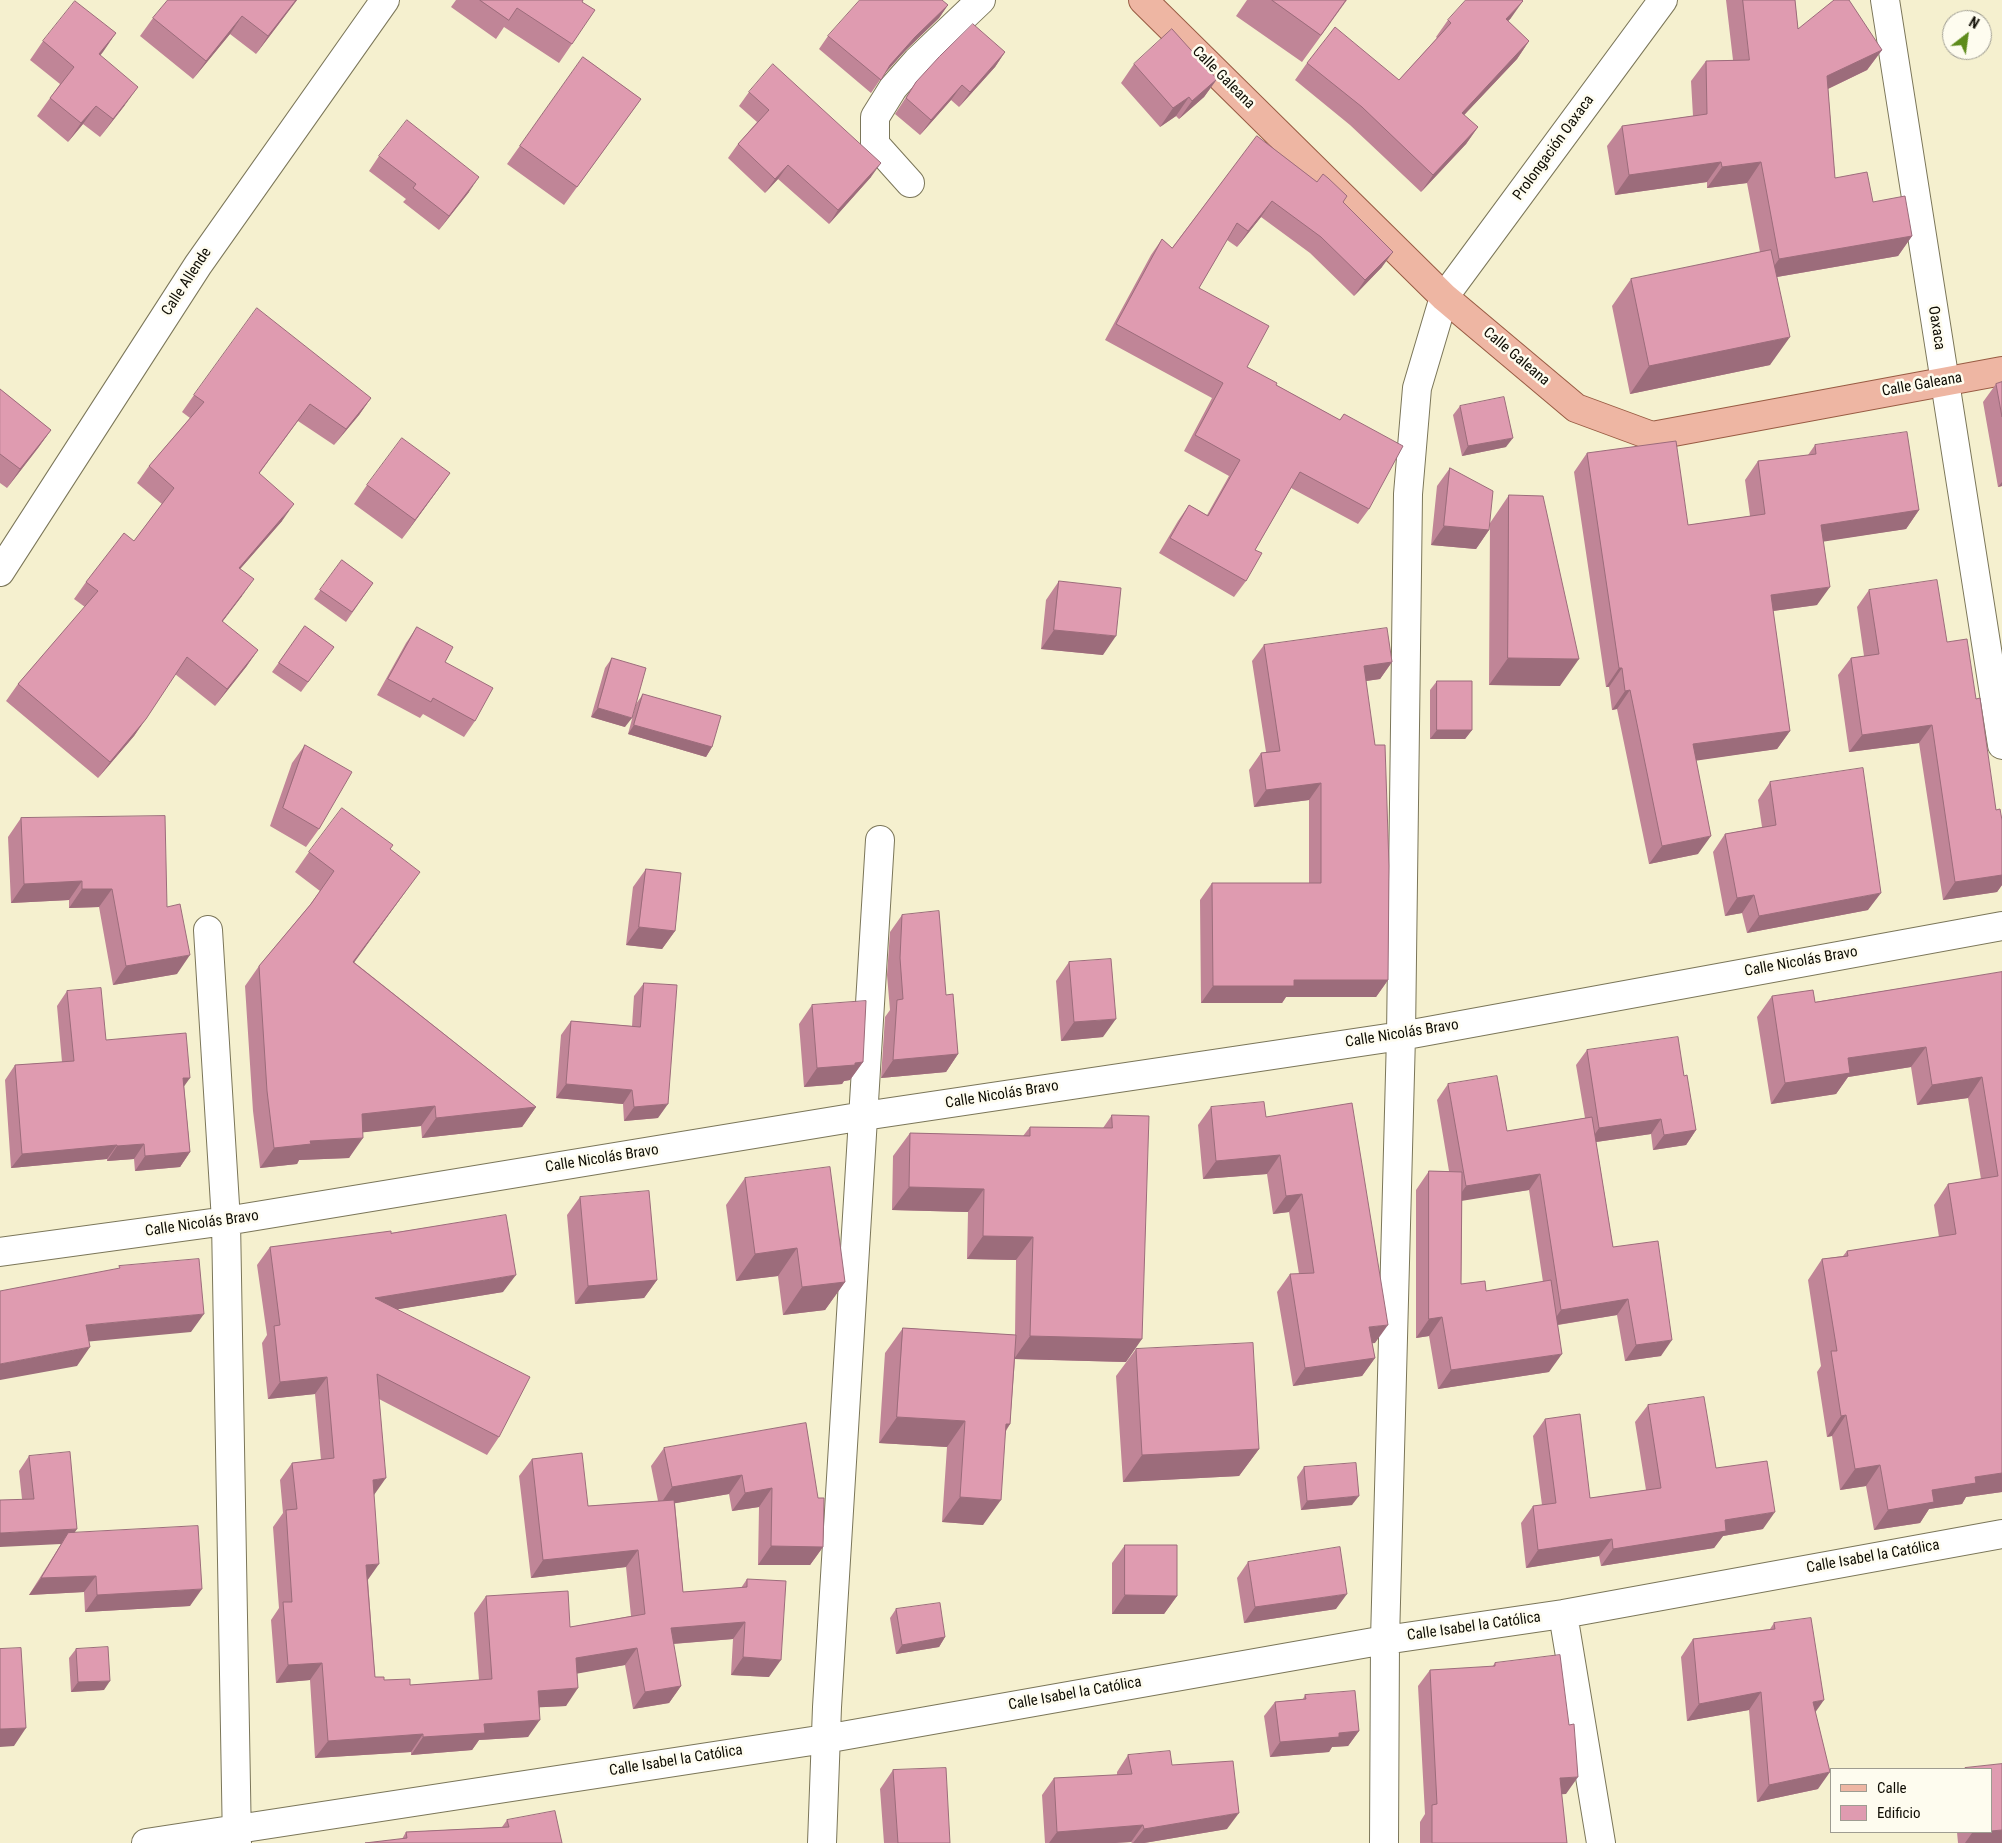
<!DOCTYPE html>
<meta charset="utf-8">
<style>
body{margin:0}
#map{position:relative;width:2002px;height:1843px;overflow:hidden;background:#f5f0cf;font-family:"Roboto Condensed",sans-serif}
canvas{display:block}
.legend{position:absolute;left:1830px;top:1768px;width:162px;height:65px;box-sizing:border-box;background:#fefcef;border:1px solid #9e9c91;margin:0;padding:6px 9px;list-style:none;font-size:15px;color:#0e0c03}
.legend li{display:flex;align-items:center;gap:10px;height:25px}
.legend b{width:25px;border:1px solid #9e9c91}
.north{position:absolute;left:1942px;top:10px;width:50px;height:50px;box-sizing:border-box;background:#fefcef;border:1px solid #9e9c91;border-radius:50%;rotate:30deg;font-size:14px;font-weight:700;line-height:20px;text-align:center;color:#0e0c03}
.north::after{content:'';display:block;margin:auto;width:18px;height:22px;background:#5e8b1c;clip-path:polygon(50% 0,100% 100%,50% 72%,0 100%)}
</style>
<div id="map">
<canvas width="2002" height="1843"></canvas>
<ul class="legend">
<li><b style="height:6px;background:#eeb6a3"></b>Calle</li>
<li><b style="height:14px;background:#df9bb0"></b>Edificio</li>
</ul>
<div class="north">N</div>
</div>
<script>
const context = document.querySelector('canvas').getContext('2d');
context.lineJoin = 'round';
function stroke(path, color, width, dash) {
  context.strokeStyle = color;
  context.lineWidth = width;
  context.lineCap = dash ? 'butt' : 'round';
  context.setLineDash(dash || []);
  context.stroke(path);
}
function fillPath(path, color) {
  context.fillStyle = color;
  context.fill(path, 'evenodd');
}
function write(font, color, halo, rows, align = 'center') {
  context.font = font + ' "Roboto Condensed",sans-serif';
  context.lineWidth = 5;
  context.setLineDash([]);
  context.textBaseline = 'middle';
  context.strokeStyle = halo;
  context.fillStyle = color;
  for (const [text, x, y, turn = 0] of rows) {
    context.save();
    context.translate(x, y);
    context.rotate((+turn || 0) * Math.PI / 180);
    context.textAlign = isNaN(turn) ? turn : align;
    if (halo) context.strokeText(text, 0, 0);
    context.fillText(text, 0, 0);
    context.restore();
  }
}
const street = new Path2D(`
 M 1885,0 L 2002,745
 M 910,183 L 875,144 L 875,117 L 893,88 L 917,61 L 981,0
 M 0,572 L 198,265 L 385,0
 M 208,930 L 226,1221 L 237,1843
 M 0,1252 L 226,1221 L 864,1116 L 1401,1036 L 2002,926
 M 1563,1614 L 1601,1843
 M 146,1843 L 825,1739 L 1385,1640 L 1563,1614 L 2002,1534
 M 822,1843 L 827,1707 L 880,840
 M 1384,1843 L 1385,1640 L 1401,1036 L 1408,494 L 1417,388 L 1444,297 L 1663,0`);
const primary = new Path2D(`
 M 1143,0 L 1444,297 L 1576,408 L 1652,436 L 2002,371`);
const wall = new Path2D(`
 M 168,0 L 297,0 L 256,54 L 230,34 L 193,79 L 140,36 L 153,18 Z
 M 456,0 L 583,0 L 582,2 L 572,44 L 559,63 L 504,27 L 496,39 L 451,7 Z
 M 1247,0 L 1347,0 L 1302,62 L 1236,16 Z
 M 1726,0 L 1795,0 L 1798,29 L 1882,50 L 1867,70 L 1828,89 L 1835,178 L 1873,202 L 1912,236 L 1898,256 L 1777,277 L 1770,365 L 1630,394 L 1612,306 L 1631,279 L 1760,252 L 1747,183 L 1707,188 L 1707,182 L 1615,195 L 1607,146 L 1622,126 L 1693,116 L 1691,81 L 1706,61 L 1733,60 Z
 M 948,5 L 939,18 L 905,51 L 884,74 L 871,93 L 819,49 L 828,36 Z
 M 1511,18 L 1508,21 L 1529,41 L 1517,59 L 1464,115 L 1478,127 L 1466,144 L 1421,192 L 1350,125 L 1295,80 L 1307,63 L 1399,80 L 1437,38 L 1436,37 L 1448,20 Z
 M 116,33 L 100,55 L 125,105 L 100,137 L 83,124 L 68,142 L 37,116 L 50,98 L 60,84 L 30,60 L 43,41 Z
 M 1005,52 L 995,67 L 959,107 L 951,100 L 920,135 L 895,114 L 916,82 Z
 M 583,57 L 641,99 L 564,205 L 507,164 Z
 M 1134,64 L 1217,79 L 1204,97 L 1179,119 L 1176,116 L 1160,127 L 1121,83 Z
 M 749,92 L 871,177 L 829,224 L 778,179 L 765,193 L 728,158 L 738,144 L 757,122 L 739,106 Z
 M 1257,136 L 1343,202 L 1382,267 L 1354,296 L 1310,253 L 1261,217 L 1237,247 L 1227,240 L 1199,288 L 1247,367 L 1276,385 L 1340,420 L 1344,414 L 1369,509 L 1358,524 L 1291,488 L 1255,550 L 1246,581 L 1234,597 L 1159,553 L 1178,521 L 1189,505 L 1207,515 L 1229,476 L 1184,451 L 1212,398 L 1105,340 L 1151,255 L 1162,239 L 1172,248 Z
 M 379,156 L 469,192 L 439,230 L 403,202 L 406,199 L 369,171 Z
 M 2002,382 L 2002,486 L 1998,487 L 1983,402 L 1996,384 Z
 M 0,389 L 51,430 L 38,448 L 7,488 L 0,483 Z
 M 194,395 L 371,398 L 359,415 L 334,445 L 298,421 L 259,474 L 282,521 L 240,569 L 242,596 L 222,622 L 258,650 L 246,667 L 215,706 L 175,674 L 134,736 L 98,778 L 6,701 L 18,684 L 85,607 L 74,599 L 86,582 L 134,541 L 162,504 L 137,483 L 149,466 L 190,418 L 182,412 Z
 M 1460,406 L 1506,447 L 1462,456 L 1453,415 Z
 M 1815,445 L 1919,510 L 1906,529 L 1823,541 L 1817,605 L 1773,611 L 1790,731 L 1777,749 L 1696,760 L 1698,854 L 1649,864 L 1617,709 L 1612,710 L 1609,687 L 1606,687 L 1574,472 L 1587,453 L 1688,525 L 1750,516 L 1745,480 L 1758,461 L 1808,455 Z
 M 1450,468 L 1489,530 L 1476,549 L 1431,545 L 1437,486 Z
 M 450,473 L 402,539 L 354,504 L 367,485 Z
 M 1509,495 L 1560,686 L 1489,685 L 1490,523 Z
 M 342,560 L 373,583 L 346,622 L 314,599 Z
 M 1059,581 L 1103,655 L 1041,649 L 1046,600 Z
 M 1869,590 L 1947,642 L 1976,699 L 1996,810 L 2002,820 L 2002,885 L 1997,892 L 1943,900 L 1919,743 L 1849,752 L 1838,675 L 1851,658 L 1864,656 L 1857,607 Z
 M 305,626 L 334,647 L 301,692 L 272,672 Z
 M 417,627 L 445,662 L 475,721 L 464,737 L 423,714 L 420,718 L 377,695 L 406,643 Z
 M 1264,645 L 1392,662 L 1380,679 L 1366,681 L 1388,980 L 1376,997 L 1286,997 L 1282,1003 L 1201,1003 L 1200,900 L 1212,883 L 1309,883 L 1309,800 L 1254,807 L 1249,770 L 1261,753 L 1266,752 L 1252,661 Z
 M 612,658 L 625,727 L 591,717 L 605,668 Z
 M 1437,681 L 1472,730 L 1465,739 L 1430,739 L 1430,690 Z
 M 643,694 L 712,747 L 706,757 L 628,734 L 636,704 Z
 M 305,745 L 319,829 L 306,847 L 270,826 L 292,763 Z
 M 1770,782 L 1868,910 L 1747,933 L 1742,913 L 1725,916 L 1713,852 L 1725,834 L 1762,827 L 1758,800 Z
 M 21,818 L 167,907 L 177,974 L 113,985 L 99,907 L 69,908 L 69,900 L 11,903 L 8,837 Z
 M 390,849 L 406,891 L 354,962 L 536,1107 L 522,1127 L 422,1138 L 421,1126 L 363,1132 L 349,1158 L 299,1160 L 297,1164 L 260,1168 L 253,1111 L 245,986 L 259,966 L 309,906 L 320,891 L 295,872 L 309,852 Z
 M 646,869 L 675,931 L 662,949 L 626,945 L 633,887 Z
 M 902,915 L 946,995 L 958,1054 L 946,1072 L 881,1078 L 885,1017 L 890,1010 L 887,975 L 890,932 Z
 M 1069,962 L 1103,1037 L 1061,1041 L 1056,981 Z
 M 2002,972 L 2002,1492 L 1966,1497 L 1962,1504 L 1929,1509 L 1920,1523 L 1874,1530 L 1866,1486 L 1840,1490 L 1832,1436 L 1827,1437 L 1817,1372 L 1821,1366 L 1808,1280 L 1822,1259 L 1843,1256 L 1847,1251 L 1939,1237 L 1934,1205 L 1948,1184 L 1981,1179 L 1968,1098 L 1917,1105 L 1911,1067 L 1848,1077 L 1836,1094 L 1771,1104 L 1757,1017 L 1772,996 L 1815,1002 Z
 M 644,983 L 658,1118 L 624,1121 L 623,1104 L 556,1098 L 561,1035 L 571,1021 L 632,1026 L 634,996 Z
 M 67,991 L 106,1040 L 184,1086 L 190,1152 L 180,1167 L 135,1171 L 134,1159 L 107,1161 L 107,1159 L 11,1168 L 5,1080 L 15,1065 L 62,1062 L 57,1006 Z
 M 812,1005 L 863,1062 L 850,1080 L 844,1081 L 842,1084 L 804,1087 L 799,1024 Z
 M 1587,1050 L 1684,1076 L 1696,1130 L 1686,1145 L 1653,1150 L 1651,1134 L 1596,1142 L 1613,1247 L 1661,1356 L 1625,1361 L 1617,1315 L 1558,1325 L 1549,1372 L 1438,1389 L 1429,1336 L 1416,1338 L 1416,1190 L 1429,1171 L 1449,1171 L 1437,1100 L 1448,1084 L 1507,1131 L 1585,1118 L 1576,1065 ZM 1529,1190 L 1543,1282 L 1486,1291 L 1461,1284 L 1462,1200 Z
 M 1211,1107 L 1266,1117 L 1375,1343 L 1372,1343 L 1375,1358 L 1362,1376 L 1293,1386 L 1277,1292 L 1290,1274 L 1299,1274 L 1289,1212 L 1273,1214 L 1267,1174 L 1203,1179 L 1198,1125 Z
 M 1112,1115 L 1126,1362 L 1015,1359 L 1010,1424 L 1006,1431 L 983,1525 L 942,1522 L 947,1447 L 879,1443 L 885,1353 L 903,1328 L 1015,1335 L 1016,1260 L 967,1259 L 968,1212 L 892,1210 L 893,1156 L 910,1133 L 1023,1136 L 1030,1127 L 1103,1128 Z
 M 745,1178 L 845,1282 L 825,1310 L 783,1315 L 778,1276 L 736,1281 L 726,1205 Z
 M 580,1197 L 657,1280 L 644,1298 L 575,1304 L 567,1215 Z
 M 391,1233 L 503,1292 L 398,1309 L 499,1437 L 487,1455 L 379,1399 L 374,1495 L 368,1580 L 375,1677 L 384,1680 L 410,1685 L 479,1680 L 474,1613 L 486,1596 L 570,1627 L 631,1616 L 626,1567 L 531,1578 L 519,1476 L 532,1459 L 588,1506 L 658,1501 L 651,1466 L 664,1448 L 806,1423 L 823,1547 L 810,1565 L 758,1565 L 759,1507 L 732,1511 L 729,1494 L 675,1503 L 683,1592 L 741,1588 L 747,1579 L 769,1677 L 731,1675 L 733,1639 L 673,1644 L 681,1686 L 669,1703 L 633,1709 L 625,1665 L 577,1673 L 566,1706 L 540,1707 L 528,1737 L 479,1740 L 472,1750 L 411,1755 L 411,1752 L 315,1758 L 310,1680 L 276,1683 L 271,1620 L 279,1608 L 273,1527 L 283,1513 L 280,1480 L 292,1463 L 321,1460 L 315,1394 L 268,1399 L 262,1343 L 267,1335 L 257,1265 L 270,1247 Z
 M 1136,1349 L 1259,1449 L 1239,1476 L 1123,1482 L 1116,1376 Z
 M 1648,1405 L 1716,1468 L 1763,1529 L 1723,1536 L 1714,1548 L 1601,1566 L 1599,1556 L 1526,1568 L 1521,1523 L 1533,1506 L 1542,1505 L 1533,1436 L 1545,1419 L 1590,1498 L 1646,1490 L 1635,1422 Z
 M 29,1456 L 74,1533 L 190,1606 L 85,1612 L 84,1592 L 29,1595 L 61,1544 L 22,1499 L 19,1471 Z
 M 1304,1467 L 1352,1505 L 1301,1510 L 1297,1477 Z
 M 1125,1545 L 1177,1596 L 1164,1614 L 1112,1614 L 1112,1563 Z
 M 1248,1562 L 1336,1609 L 1244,1623 L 1237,1578 Z
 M 896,1609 L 945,1637 L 939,1647 L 896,1654 L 890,1618 Z
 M 1774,1623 L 1815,1712 L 1818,1789 L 1757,1802 L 1749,1710 L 1687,1721 L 1681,1657 L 1693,1639 L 1770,1629 Z
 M 76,1649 L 104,1690 L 71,1692 L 69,1658 Z
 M 1495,1663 L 1566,1794 L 1561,1794 L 1567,1843 L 1420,1843 L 1420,1822 L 1425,1814 L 1418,1686 L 1430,1670 L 1492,1667 Z
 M 1305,1695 L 1359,1731 L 1348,1746 L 1332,1747 L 1329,1752 L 1270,1757 L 1264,1716 L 1275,1702 L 1303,1699 Z
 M 1128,1755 L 1172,1765 L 1227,1829 L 1144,1843 L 1132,1843 L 1131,1842 L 1115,1843 L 1045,1843 L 1042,1795 L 1054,1778 L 1117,1775 L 1117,1772 Z
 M 2002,1764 L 2002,1843 L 1958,1843 L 1957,1832 L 1991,1832 L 1991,1769 L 1964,1769 L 1965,1768 Z
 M 893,1770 L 950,1843 L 884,1843 L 880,1789 Z
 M 507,1820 L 562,1843 L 402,1839 L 406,1832 L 502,1827 Z`);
const shadedWall = new Path2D(`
 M 296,0 L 297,0 L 256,54 L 268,36 Z
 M 1523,1 L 1511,18 L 1493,37 L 1506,19 Z
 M 948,5 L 939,18 L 905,51 L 881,78 L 890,65 L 915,37 Z
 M 242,16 L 230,34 L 193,79 L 206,61 Z
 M 116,33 L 103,52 L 86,73 L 99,54 Z
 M 1529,41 L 1517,59 L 1450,130 L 1462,113 Z
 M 1882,50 L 1867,70 L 1813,96 L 1827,76 Z
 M 1005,52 L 995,67 L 959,107 L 970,92 Z
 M 1217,79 L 1204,97 L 1179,119 L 1192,101 Z
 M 962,85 L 951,100 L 920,135 L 931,120 Z
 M 138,87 L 125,105 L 100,137 L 113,119 Z
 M 1189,97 L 1176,116 L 1160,127 L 1173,108 Z
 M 96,106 L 83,124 L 68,142 L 81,123 Z
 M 1478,127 L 1466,144 L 1421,192 L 1433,175 Z
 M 1721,162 L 1707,182 L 1615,195 L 1629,175 Z
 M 1761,162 L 1747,183 L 1707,188 L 1722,167 Z
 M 881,163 L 871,177 L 829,224 L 838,210 Z
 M 788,165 L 778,179 L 765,193 L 775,179 Z
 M 479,177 L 469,192 L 439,230 L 449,216 Z
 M 1272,201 L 1261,217 L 1237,247 L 1248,231 Z
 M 1912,236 L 1898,256 L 1765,279 L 1779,259 Z
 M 1393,252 L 1382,267 L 1354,296 L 1365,280 Z
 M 1790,337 L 1770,365 L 1630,394 L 1649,366 Z
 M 371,398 L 359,415 L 334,445 L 346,429 Z
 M 51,430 L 38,448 L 7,488 L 20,469 Z
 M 1513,438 L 1506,447 L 1462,456 L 1468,446 Z
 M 450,473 L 437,491 L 402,539 L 415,520 Z
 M 2002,482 L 2002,486 L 1998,487 Z
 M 294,504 L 282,521 L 227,584 L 239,568 Z
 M 1919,510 L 1906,529 L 1808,544 L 1821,525 Z
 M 1444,526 L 1489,530 L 1476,549 L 1431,545 Z
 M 254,579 L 242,596 L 210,638 L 222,621 Z
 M 1830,587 L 1817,605 L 1758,613 L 1771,595 Z
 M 1054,630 L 1116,636 L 1103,655 L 1041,649 Z
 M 258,650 L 246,667 L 215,706 L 227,689 Z
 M 1508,658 L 1579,659 L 1560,686 L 1489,685 Z
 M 1392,662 L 1380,679 L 1352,683 L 1364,666 Z
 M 1619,668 L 1622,668 L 1609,687 L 1606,687 Z
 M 1630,690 L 1617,709 L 1612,710 L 1625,691 Z
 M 598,708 L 632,718 L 625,727 L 591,717 Z
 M 146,719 L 134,736 L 98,778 L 110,762 Z
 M 634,725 L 712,747 L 706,757 L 628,734 Z
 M 1932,725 L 1919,743 L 1849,752 L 1862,735 Z
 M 1437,730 L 1472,730 L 1465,739 L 1430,739 Z
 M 1790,731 L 1777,749 L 1680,763 L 1693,744 Z
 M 1321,783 L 1309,800 L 1254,807 L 1266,790 Z
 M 1711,836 L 1698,854 L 1649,864 L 1662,846 Z
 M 420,872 L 406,891 L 340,982 L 353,962 Z
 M 2002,875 L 2002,885 L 1997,892 L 1943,900 L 1955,882 Z
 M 82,881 L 69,900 L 11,903 L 24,884 Z
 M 82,889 L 112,889 L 99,907 L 69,908 Z
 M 1881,893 L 1868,910 L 1747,933 L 1759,916 Z
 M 1754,895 L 1742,913 L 1725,916 L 1737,898 Z
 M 639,927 L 675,931 L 662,949 L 626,945 Z
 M 190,955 L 177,974 L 113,985 L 126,966 Z
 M 1294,980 L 1388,980 L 1376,997 L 1286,997 L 1282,1003 L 1201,1003 L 1213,986 Z
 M 1116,1019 L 1103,1037 L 1061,1041 L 1074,1022 Z
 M 1926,1047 L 1911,1067 L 1848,1077 L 1836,1094 L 1771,1104 L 1785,1083 L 1848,1058 Z
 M 958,1054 L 946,1072 L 881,1078 L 893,1060 Z
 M 863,1062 L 850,1080 L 844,1081 L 842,1084 L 804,1087 L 817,1068 Z
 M 1982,1077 L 1968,1098 L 1917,1105 L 1932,1085 Z
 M 183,1078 L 190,1078 L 180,1092 Z
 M 566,1084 L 632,1090 L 623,1104 L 556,1098 Z
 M 668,1104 L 658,1118 L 624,1121 L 634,1107 Z
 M 435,1106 L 421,1126 L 348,1134 L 362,1114 Z
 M 536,1107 L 522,1127 L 422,1138 L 436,1118 Z
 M 1661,1119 L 1651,1134 L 1589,1143 L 1599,1128 Z
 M 1696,1130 L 1686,1145 L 1653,1150 L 1664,1135 Z
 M 363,1138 L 349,1158 L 299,1160 L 297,1164 L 260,1168 L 274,1148 L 310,1141 Z
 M 144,1144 L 134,1159 L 107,1161 L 117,1146 Z
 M 117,1145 L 107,1159 L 11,1168 L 22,1154 Z
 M 190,1152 L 180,1167 L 135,1171 L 145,1156 Z
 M 1280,1155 L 1267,1174 L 1203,1179 L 1216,1161 Z
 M 1540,1174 L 1529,1190 L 1455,1202 L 1466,1186 Z
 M 909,1187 L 984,1189 L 968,1212 L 892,1210 Z
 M 1302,1194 L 1289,1212 L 1273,1214 L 1286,1196 Z
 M 983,1236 L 1033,1237 L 1016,1260 L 967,1259 Z
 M 797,1248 L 778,1276 L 736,1281 L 755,1254 Z
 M 516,1275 L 503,1292 L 363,1315 L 375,1298 Z
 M 657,1280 L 644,1298 L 575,1304 L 588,1286 Z
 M 845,1282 L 825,1310 L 783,1315 L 802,1287 Z
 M 1628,1299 L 1617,1315 L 1550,1326 L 1561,1310 Z
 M 204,1314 L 191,1332 L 73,1343 L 86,1325 Z
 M 1442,1317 L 1429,1336 L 1416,1338 L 1429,1319 Z
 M 1388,1325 L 1375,1343 L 1357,1345 L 1369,1327 Z
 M 1030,1336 L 1142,1339 L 1126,1362 L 1014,1359 Z
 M 1672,1340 L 1661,1356 L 1625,1361 L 1636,1345 Z
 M 90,1347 L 77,1366 L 0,1380 L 0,1364 Z
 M 1562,1354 L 1549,1372 L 1438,1389 L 1451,1370 Z
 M 1375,1358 L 1362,1376 L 1293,1386 L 1305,1368 Z
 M 327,1377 L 315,1394 L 268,1399 L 280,1382 Z
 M 1846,1415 L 1832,1436 L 1827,1437 L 1841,1416 Z
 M 897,1417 L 965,1421 L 947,1447 L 879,1443 Z
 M 1006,1424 L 1010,1424 L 992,1450 Z
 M 1259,1449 L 1239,1476 L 1123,1482 L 1142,1455 Z
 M 1880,1465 L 1866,1486 L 1840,1490 L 1855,1469 Z
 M 2002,1473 L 2002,1492 L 1966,1497 L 1962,1504 L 1929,1509 L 1920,1523 L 1874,1530 L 1888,1510 L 1932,1490 L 1975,1477 Z
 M 742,1475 L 729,1494 L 659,1506 L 672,1487 Z
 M 386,1478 L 374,1495 L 373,1480 Z
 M 772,1488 L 759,1507 L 732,1511 L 745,1493 Z
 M 1359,1496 L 1352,1505 L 1301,1510 L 1307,1501 Z
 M 960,1497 L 1001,1500 L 983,1525 L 942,1522 Z
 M 1775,1512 L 1763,1529 L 1723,1536 L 1714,1548 L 1601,1566 L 1613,1549 L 1725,1520 Z
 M 77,1529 L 67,1544 L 68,1533 L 61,1544 L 0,1547 L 0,1533 Z
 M 1612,1539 L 1599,1556 L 1526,1568 L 1538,1550 Z
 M 771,1546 L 823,1547 L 810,1565 L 758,1565 Z
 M 638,1550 L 626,1567 L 531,1578 L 543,1560 Z
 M 379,1564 L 367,1581 L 366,1565 Z
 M 96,1576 L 84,1592 L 29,1595 L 41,1578 Z
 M 202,1589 L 190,1606 L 85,1612 L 97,1595 Z
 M 1347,1594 L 1336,1609 L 1244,1623 L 1255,1607 Z
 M 1125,1595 L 1177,1596 L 1164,1614 L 1112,1614 Z
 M 745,1622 L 733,1639 L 658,1645 L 671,1628 Z
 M 945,1637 L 939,1647 L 896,1654 L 902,1645 Z
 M 637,1648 L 625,1665 L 564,1676 L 576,1658 Z
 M 743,1657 L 781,1660 L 769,1677 L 731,1675 Z
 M 322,1663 L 310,1680 L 276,1683 L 288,1665 Z
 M 110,1681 L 104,1690 L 71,1692 L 78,1682 Z
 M 681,1686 L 669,1703 L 633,1709 L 645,1692 Z
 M 578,1688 L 566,1706 L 526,1708 L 538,1691 Z
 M 1761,1692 L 1749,1710 L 1687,1721 L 1699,1704 Z
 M 1824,1700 L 1812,1717 L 1813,1702 Z
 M 540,1720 L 528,1737 L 479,1740 L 472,1750 L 411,1755 L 423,1737 L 484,1724 Z
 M 26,1728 L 14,1746 L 0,1747 L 0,1729 Z
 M 1359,1731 L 1348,1746 L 1332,1747 L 1329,1752 L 1270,1757 L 1280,1742 L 1339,1733 Z
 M 423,1734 L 411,1752 L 315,1758 L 328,1741 Z
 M 1830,1772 L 1818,1789 L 1757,1802 L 1769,1785 Z
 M 1578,1777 L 1566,1794 L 1548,1795 L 1560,1778 Z
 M 1239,1813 L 1227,1829 L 1144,1843 L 1133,1843 L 1144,1829 Z
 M 1143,1825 L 1131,1842 L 1115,1843 L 1049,1843 L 1057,1832 Z
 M 2002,1830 L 2002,1843 L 1965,1843 L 1972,1833 L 1991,1832 L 1991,1831 Z`);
const building = new Path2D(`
 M 168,0 L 296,0 L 268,36 L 242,16 L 206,61 L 153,18 Z
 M 480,0 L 583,0 L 582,2 L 595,10 L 572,44 L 517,8 L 509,20 Z
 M 860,0 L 942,0 L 948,5 L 915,37 L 890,65 L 881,80 L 828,36 Z
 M 1272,0 L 1346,0 L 1321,35 Z
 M 1466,0 L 1522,0 L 1523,1 L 1506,19 L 1529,41 L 1462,113 L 1478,127 L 1433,175 L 1362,107 L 1307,63 L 1335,27 L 1399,80 L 1451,23 L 1448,20 Z
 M 1743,0 L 1795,0 L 1798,29 L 1834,0 L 1849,0 L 1882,50 L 1827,76 L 1835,178 L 1867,172 L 1873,202 L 1905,196 L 1912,236 L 1779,259 L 1761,162 L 1722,167 L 1721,162 L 1629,175 L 1622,126 L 1707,114 L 1706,61 L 1749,60 Z
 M 75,1 L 116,33 L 99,54 L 138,87 L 113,119 L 96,106 L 81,123 L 50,98 L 74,67 L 43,41 Z
 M 973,24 L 1005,52 L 970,92 L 962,85 L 931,120 L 906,98 L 916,82 L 939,57 Z
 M 1172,29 L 1217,79 L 1192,101 L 1189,97 L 1173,108 L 1134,64 Z
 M 583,57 L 641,99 L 577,187 L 520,146 Z
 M 773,64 L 881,163 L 838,210 L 788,165 L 775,179 L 738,144 L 769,110 L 749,92 Z
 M 407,120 L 479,177 L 449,216 L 413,188 L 416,184 L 379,156 Z
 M 1257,136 L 1317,182 L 1323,174 L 1328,178 L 1347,196 L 1343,202 L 1393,252 L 1365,280 L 1321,237 L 1272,201 L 1248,231 L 1237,223 L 1199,288 L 1269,326 L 1247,367 L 1277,383 L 1276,385 L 1340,420 L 1344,414 L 1403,446 L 1369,509 L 1300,472 L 1255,550 L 1262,553 L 1246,581 L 1170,538 L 1189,505 L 1208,516 L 1240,460 L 1195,435 L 1223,383 L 1116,324 L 1162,239 L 1172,248 Z
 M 1771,250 L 1790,337 L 1649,366 L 1631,279 Z
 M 257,308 L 371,398 L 346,429 L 310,404 L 259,473 L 294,504 L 239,568 L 254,579 L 222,621 L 258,650 L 227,689 L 187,657 L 146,719 L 110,762 L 18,684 L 98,591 L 86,582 L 124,533 L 134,541 L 174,488 L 149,466 L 204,402 L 194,395 Z
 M 2002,382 L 2002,417 L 1996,384 Z
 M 0,389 L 51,430 L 20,469 L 0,454 Z
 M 1504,397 L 1513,438 L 1468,446 L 1460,406 Z
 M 1907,432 L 1919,510 L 1821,525 L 1830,587 L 1771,595 L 1790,731 L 1693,744 L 1711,836 L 1662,846 L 1630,690 L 1625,691 L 1622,668 L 1619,668 L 1587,453 L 1676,441 L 1688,525 L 1765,514 L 1758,461 L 1816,454 L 1815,445 Z
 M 402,438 L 450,473 L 415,520 L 367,485 Z
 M 1450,468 L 1493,491 L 1489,530 L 1444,526 Z
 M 1509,495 L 1543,496 L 1579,659 L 1508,658 Z
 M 342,560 L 373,583 L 352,612 L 320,590 Z
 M 1937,580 L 1947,642 L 1967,639 L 1976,699 L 1980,698 L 1996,810 L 2000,809 L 2002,820 L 2002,875 L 1955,882 L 1932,725 L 1862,735 L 1851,658 L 1879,654 L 1869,590 Z
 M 1059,581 L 1121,588 L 1116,636 L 1054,630 Z
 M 305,626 L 334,647 L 308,682 L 279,663 Z
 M 417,627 L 453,647 L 445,662 L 493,688 L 475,721 L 433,698 L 431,702 L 388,679 Z
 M 1387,628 L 1392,662 L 1364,666 L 1375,745 L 1385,745 L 1389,866 L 1388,980 L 1294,980 L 1294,986 L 1213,986 L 1212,883 L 1321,883 L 1321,783 L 1266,790 L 1261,753 L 1280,751 L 1264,645 Z
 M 612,658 L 646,668 L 632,718 L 598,708 Z
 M 1437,681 L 1472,681 L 1472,730 L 1437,730 Z
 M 643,694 L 721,716 L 712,747 L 634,725 Z
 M 305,745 L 352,772 L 319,829 L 283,808 Z
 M 1863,768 L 1881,893 L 1759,916 L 1754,895 L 1737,898 L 1725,834 L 1776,825 L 1770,782 Z
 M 342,808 L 393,845 L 390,849 L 420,872 L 353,962 L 536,1107 L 436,1118 L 435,1106 L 362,1114 L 363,1138 L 310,1141 L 311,1144 L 274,1148 L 267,1091 L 259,966 L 311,904 L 334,871 L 309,852 Z
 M 165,816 L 167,907 L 180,904 L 190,955 L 126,966 L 112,889 L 82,889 L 82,881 L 24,884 L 21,818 Z
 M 646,869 L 681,873 L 675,931 L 639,927 Z
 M 939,911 L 946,995 L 953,994 L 958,1054 L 893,1060 L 897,1000 L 903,999 L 900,958 L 902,915 Z
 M 1111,959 L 1116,1019 L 1074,1022 L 1069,962 Z
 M 2002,972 L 2002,1473 L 1975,1477 L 1976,1483 L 1932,1490 L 1934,1502 L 1888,1510 L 1880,1465 L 1855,1469 L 1846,1415 L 1841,1416 L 1831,1351 L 1837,1351 L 1822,1259 L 1848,1256 L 1847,1251 L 1956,1234 L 1948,1184 L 1998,1176 L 1982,1077 L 1932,1085 L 1926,1047 L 1848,1058 L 1850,1073 L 1785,1083 L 1772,996 L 1813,990 L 1815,1002 Z
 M 644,983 L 677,985 L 668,1104 L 634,1107 L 632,1090 L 566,1084 L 571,1021 L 640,1027 Z
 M 101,988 L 106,1040 L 186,1033 L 190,1078 L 183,1078 L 190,1152 L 145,1156 L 144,1144 L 117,1146 L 117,1145 L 22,1154 L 15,1065 L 74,1061 L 67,991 Z
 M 866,1001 L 863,1062 L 855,1063 L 855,1065 L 817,1068 L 812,1005 Z
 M 1678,1037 L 1684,1076 L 1687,1075 L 1696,1130 L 1664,1135 L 1661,1119 L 1599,1128 L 1587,1050 Z
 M 1497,1076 L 1507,1131 L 1592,1117 L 1613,1247 L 1658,1241 L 1672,1340 L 1636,1345 L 1628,1299 L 1561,1310 L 1540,1174 L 1466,1186 L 1448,1084 Z
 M 1264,1102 L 1266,1117 L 1352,1103 L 1388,1325 L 1369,1327 L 1375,1358 L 1305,1368 L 1290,1274 L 1314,1273 L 1302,1194 L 1286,1196 L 1280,1155 L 1216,1161 L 1211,1107 Z
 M 1112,1115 L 1149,1116 L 1142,1339 L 1030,1336 L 1033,1237 L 983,1236 L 984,1189 L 909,1187 L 910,1133 L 1030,1136 L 1030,1127 L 1112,1128 Z
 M 830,1167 L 845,1282 L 802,1287 L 797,1248 L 755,1254 L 745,1178 Z
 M 1429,1171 L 1462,1172 L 1461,1284 L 1485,1281 L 1486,1291 L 1551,1280 L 1562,1354 L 1451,1370 L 1442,1317 L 1429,1319 Z
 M 649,1191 L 657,1280 L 588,1286 L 580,1197 Z
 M 506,1215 L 516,1275 L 375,1298 L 530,1377 L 499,1437 L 377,1374 L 386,1478 L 373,1480 L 379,1564 L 366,1565 L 375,1677 L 384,1677 L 384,1680 L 410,1679 L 410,1685 L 492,1679 L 486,1596 L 568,1591 L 570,1627 L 645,1614 L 638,1550 L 543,1560 L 532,1459 L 582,1453 L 588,1506 L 674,1500 L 683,1592 L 747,1587 L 747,1579 L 786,1581 L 781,1660 L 743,1657 L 745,1622 L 671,1628 L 681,1686 L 645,1692 L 637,1648 L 576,1658 L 578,1688 L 538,1691 L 540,1720 L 484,1724 L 485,1733 L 423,1737 L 423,1734 L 328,1741 L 322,1663 L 288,1665 L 283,1602 L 292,1602 L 286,1510 L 297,1509 L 292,1463 L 334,1458 L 327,1377 L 280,1382 L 274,1326 L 280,1325 L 270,1247 L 391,1231 L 391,1233 Z
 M 199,1259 L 204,1314 L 86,1325 L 90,1347 L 0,1364 L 0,1291 L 120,1268 L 119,1266 Z
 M 903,1328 L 1016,1335 L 1010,1424 L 1006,1424 L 1001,1500 L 960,1497 L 965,1421 L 897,1417 Z
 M 1253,1343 L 1259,1449 L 1142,1455 L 1136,1349 Z
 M 1704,1397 L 1716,1468 L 1767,1461 L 1775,1512 L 1725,1520 L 1726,1531 L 1613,1549 L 1612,1539 L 1538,1550 L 1533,1506 L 1556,1503 L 1545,1419 L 1580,1414 L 1590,1498 L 1661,1488 L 1648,1405 Z
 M 806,1423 L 818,1498 L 824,1498 L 823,1547 L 771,1546 L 772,1488 L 745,1493 L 742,1475 L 672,1487 L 664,1448 Z
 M 70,1452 L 77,1529 L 0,1533 L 0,1500 L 34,1499 L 29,1456 Z
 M 1356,1463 L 1359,1496 L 1307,1501 L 1304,1467 Z
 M 198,1526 L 202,1589 L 97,1595 L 96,1576 L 41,1578 L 68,1533 Z
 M 1125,1545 L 1177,1545 L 1177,1596 L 1125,1595 Z
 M 1340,1547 L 1347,1594 L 1255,1607 L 1248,1562 Z
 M 940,1603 L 945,1637 L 902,1645 L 896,1609 Z
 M 1811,1618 L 1824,1700 L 1813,1702 L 1830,1772 L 1769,1785 L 1761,1692 L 1699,1704 L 1693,1639 L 1775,1629 L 1774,1623 Z
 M 108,1647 L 110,1681 L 78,1682 L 76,1649 Z
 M 21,1648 L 26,1728 L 0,1729 L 0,1649 Z
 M 1560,1655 L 1569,1725 L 1574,1724 L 1578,1777 L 1560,1778 L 1567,1843 L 1432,1843 L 1432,1805 L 1437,1804 L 1430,1670 L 1495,1666 L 1495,1663 Z
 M 1355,1691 L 1359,1731 L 1339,1733 L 1339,1737 L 1280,1742 L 1275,1702 L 1306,1699 L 1305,1695 Z
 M 1170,1751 L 1172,1765 L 1233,1761 L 1239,1813 L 1144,1829 L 1143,1825 L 1057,1832 L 1054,1778 L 1132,1774 L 1128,1755 Z
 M 2002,1764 L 2002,1830 L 1991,1831 L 1991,1769 L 1965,1769 L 1965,1768 Z
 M 946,1768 L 950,1843 L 898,1843 L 893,1770 Z
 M 555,1811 L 562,1843 L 365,1843 L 407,1838 L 406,1832 L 509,1827 L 507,1820 Z`);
const streetNames = [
 ["Calle Galeana",1223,78,45],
 ["Prolongación Oaxaca",1554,148,-54],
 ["Calle Allende",187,282,-57],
 ["Oaxaca",1936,328,81],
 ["Calle Galeana",1516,357,40],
 ["Calle Galeana",1922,385,-10],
 ["Calle Nicolás Bravo",1801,962,-10],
 ["Calle Nicolás Bravo",1402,1034,-9],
 ["Calle Nicolás Bravo",1002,1095,-9],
 ["Calle Nicolás Bravo",602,1159,-9],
 ["Calle Nicolás Bravo",202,1224,-8],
 ["Calle Isabel la Católica",1873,1557,-10],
 ["Calle Isabel la Católica",1474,1627,-8],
 ["Calle Isabel la Católica",1075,1694,-10],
 ["Calle Isabel la Católica",676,1761,-9]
];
stroke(street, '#7b7659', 30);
stroke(primary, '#985b43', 30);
stroke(street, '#fff', 28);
stroke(primary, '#eeb6a3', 28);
fillPath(wall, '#c08597');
fillPath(shadedWall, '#9c6c7b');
fillPath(building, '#df9bb0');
stroke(building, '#9c6c7b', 1);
write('15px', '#0e0c03', '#fefcef', streetNames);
</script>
